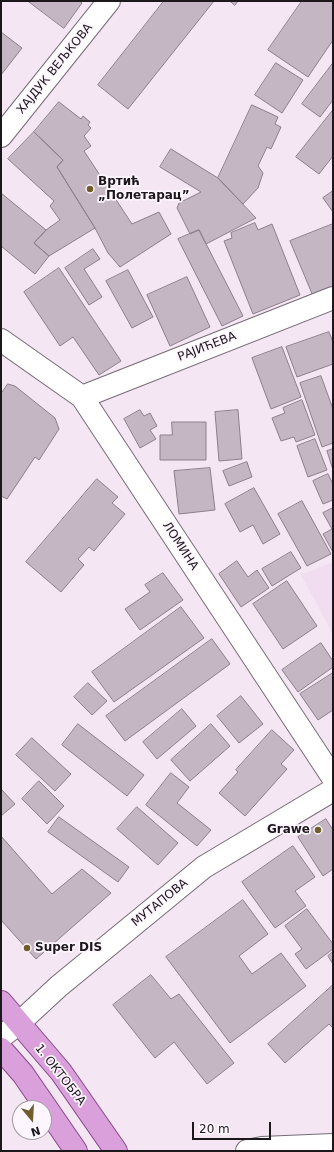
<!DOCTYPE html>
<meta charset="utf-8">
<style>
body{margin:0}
#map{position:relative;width:334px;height:1152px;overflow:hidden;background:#f4e7f3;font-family:"DejaVu Sans",sans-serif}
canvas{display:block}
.frame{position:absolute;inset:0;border:2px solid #1b171b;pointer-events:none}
.north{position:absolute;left:12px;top:1100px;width:40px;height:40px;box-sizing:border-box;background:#fef6fe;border:1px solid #a39da3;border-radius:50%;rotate:162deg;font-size:11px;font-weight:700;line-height:16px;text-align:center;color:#1b171b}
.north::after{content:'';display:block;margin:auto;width:14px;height:18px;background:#6f5e2c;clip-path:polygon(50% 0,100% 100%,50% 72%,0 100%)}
.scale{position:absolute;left:192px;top:1122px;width:79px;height:18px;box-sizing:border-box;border:2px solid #1b171b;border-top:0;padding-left:5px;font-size:12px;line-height:14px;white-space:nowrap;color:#1b171b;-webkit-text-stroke:3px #fef6fe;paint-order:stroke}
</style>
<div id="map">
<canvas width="334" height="1152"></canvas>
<div class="frame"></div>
<div class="north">N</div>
<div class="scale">20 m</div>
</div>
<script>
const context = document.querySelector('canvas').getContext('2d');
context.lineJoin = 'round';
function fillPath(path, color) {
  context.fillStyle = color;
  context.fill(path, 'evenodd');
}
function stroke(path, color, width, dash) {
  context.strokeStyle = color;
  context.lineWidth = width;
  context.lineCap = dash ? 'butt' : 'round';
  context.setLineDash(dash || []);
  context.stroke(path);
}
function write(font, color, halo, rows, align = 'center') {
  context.font = font + ' "DejaVu Sans",sans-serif';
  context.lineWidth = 3.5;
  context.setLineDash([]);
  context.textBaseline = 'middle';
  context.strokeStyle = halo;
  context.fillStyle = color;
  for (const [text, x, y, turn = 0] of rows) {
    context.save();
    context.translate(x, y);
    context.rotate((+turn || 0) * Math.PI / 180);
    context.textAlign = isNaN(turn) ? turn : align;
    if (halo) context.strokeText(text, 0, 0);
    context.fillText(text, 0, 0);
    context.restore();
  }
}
const built = new Path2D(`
 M 333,562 L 333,635 L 301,575 Z`);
const building = new Path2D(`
 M 28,1 L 79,1 L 82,3 L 64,28 Z
 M 164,1 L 214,1 L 128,109 L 98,85 Z
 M 230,1 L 238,1 L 235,5 Z
 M 302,1 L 333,1 L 333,40 L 308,77 L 268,50 Z
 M 1,32 L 22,48 L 1,75 Z
 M 276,63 L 303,80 L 282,113 L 255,95 Z
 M 333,63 L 333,100 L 320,117 L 302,104 Z
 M 59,102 L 81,119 L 83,116 L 90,122 L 88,125 L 91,128 L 84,136 L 91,146 L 84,151 L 132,224 L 159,212 L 171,234 L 120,267 L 108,253 L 95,228 L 57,167 L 63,160 L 34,132 Z
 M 252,105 L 278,117 L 275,124 L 281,127 L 271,149 L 267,147 L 258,166 L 263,173 L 258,188 L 243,204 L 218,178 Z
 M 333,110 L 333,156 L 319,174 L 296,157 Z
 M 34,132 L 63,160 L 57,167 L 95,228 L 49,256 L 34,243 L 46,230 L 60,220 L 50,206 L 54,201 L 8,159 Z
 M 171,149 L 218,178 L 256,218 L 206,244 L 199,230 L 190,234 L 177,208 L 179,203 L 201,192 L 160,167 Z
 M 333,191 L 333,212 L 323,198 Z
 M 1,193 L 46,230 L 34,243 L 49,256 L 35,274 L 1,246 Z
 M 255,223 L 258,230 L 272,224 L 300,295 L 253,314 L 224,241 L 232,238 L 231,233 Z
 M 333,224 L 333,288 L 313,296 L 290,241 Z
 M 199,230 L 243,316 L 222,326 L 178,239 Z
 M 93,249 L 100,259 L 84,269 L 102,297 L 89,305 L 65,268 Z
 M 59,268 L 121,361 L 99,375 L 73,337 L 60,346 L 24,292 Z
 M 128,270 L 153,317 L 132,328 L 106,281 Z
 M 187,277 L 210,327 L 170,346 L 147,295 Z
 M 329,332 L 333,342 L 333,364 L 297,377 L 286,347 Z
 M 282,347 L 301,397 L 271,409 L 252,358 Z
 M 321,376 L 333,409 L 333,443 L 322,447 L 300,383 Z
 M 8,384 L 15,386 L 55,418 L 59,429 L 39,460 L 35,457 L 7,499 L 1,496 L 1,394 Z
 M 302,400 L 315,435 L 296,442 L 294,437 L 281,441 L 272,418 L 285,413 L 283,408 Z
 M 140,410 L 144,416 L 150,413 L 157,426 L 150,430 L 156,439 L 140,448 L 124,419 Z
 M 238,410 L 242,459 L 219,461 L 215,412 Z
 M 172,422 L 206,422 L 206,460 L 160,460 L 160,435 L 172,435 Z
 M 315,439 L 327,470 L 308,477 L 297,446 Z
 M 333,449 L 333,470 L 327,451 Z
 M 247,462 L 252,477 L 229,486 L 223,471 Z
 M 210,468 L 215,510 L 179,514 L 174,471 Z
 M 328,474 L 333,484 L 333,500 L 323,504 L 313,481 Z
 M 97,479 L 118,497 L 112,503 L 125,514 L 94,551 L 89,547 L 78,559 L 84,565 L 61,592 L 26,562 Z
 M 254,488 L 280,534 L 263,544 L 253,525 L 240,532 L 225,504 Z
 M 302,501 L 331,554 L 307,566 L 278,514 Z
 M 333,508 L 333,552 L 323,534 L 332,529 L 323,513 Z
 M 291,552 L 301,568 L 272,586 L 262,569 Z
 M 237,561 L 248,577 L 257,570 L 269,588 L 241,607 L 219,574 Z
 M 163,573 L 183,600 L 140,630 L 125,609 L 150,592 L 145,585 Z
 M 287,581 L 317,626 L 283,649 L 253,604 Z
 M 181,607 L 204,638 L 114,702 L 92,672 Z
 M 212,639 L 230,664 L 125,741 L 106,716 Z
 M 321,643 L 333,661 L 333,667 L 298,692 L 282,670 Z
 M 333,673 L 333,710 L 318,720 L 300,694 Z
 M 88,683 L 107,701 L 92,715 L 74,697 Z
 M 241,696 L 263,724 L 239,743 L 217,716 Z
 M 182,709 L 196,726 L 157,759 L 143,742 Z
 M 78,724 L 144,775 L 127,796 L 62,745 Z
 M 211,724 L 230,746 L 190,781 L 171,760 Z
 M 272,730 L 294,750 L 281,764 L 287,769 L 245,816 L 219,793 L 238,772 L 236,770 Z
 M 32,738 L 71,774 L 55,791 L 16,755 Z
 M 171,773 L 189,787 L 177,803 L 211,830 L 197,846 L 146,805 Z
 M 39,781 L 64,806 L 47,824 L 22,799 Z
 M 1,789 L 15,804 L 1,816 Z
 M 137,807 L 178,843 L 158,865 L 117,829 Z
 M 59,817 L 129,867 L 118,882 L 48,832 Z
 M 326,819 L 333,830 L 333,869 L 323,876 L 298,837 Z
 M 1,836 L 52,894 L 82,869 L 111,893 L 36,959 L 1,920 Z
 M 293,846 L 315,877 L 295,891 L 306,906 L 275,928 L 242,882 Z
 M 243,900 L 268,934 L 239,956 L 252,974 L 281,953 L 306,986 L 230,1043 L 166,957 Z
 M 307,909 L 333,944 L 333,949 L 306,969 L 295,954 L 302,949 L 285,926 Z
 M 333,952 L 333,964 L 328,956 Z
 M 151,975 L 171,999 L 179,994 L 234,1063 L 207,1084 L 174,1042 L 155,1058 L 113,1005 Z
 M 333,985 L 333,1028 L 329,1024 L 285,1063 L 268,1044 Z`);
const minor = new Path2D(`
 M 1,136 L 109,1
 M 1,340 L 82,397 L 333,778
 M 82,397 L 333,298
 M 1,1037 L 19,1023 L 59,986 L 204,867 L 333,790
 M 247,1151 L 262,1148 L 333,1145`);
const major = new Path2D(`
 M 1,1002 L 61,1072 L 116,1151
 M 1,1049 L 23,1074 L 76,1151`);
const markers = [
 [90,189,4,"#6f5e2c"],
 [318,830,4,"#6f5e2c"],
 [27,948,4,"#6f5e2c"]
];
const streetNames = [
 ["ХАЈДУК ВЕЉКОВА",55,69,-51],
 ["РАЈИЋЕВА",207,347,-21],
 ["ЛОМИНА",180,546,57],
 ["МУТАПОВА",160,903,-39],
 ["1. ОКТОБРА",60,1075,52]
];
const poiNames = [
 ["Вртић",98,182],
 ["„Полетарац”",98,196],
 ["Grawe",310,830,"right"],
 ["Super DIS",35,948]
];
fillPath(built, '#f1ddf0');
fillPath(building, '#c4b7c3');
stroke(building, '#8b7f8a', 1);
stroke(minor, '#766a76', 24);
stroke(major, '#884788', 24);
stroke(minor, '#fff', 22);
stroke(major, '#daa0db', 22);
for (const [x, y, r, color] of markers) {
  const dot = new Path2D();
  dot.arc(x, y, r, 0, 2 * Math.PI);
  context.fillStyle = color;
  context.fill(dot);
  stroke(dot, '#fef6fe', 1.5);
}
write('12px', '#1b171b', '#fef6fe', streetNames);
write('bold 12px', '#1b171b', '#fef6fe', poiNames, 'left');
</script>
